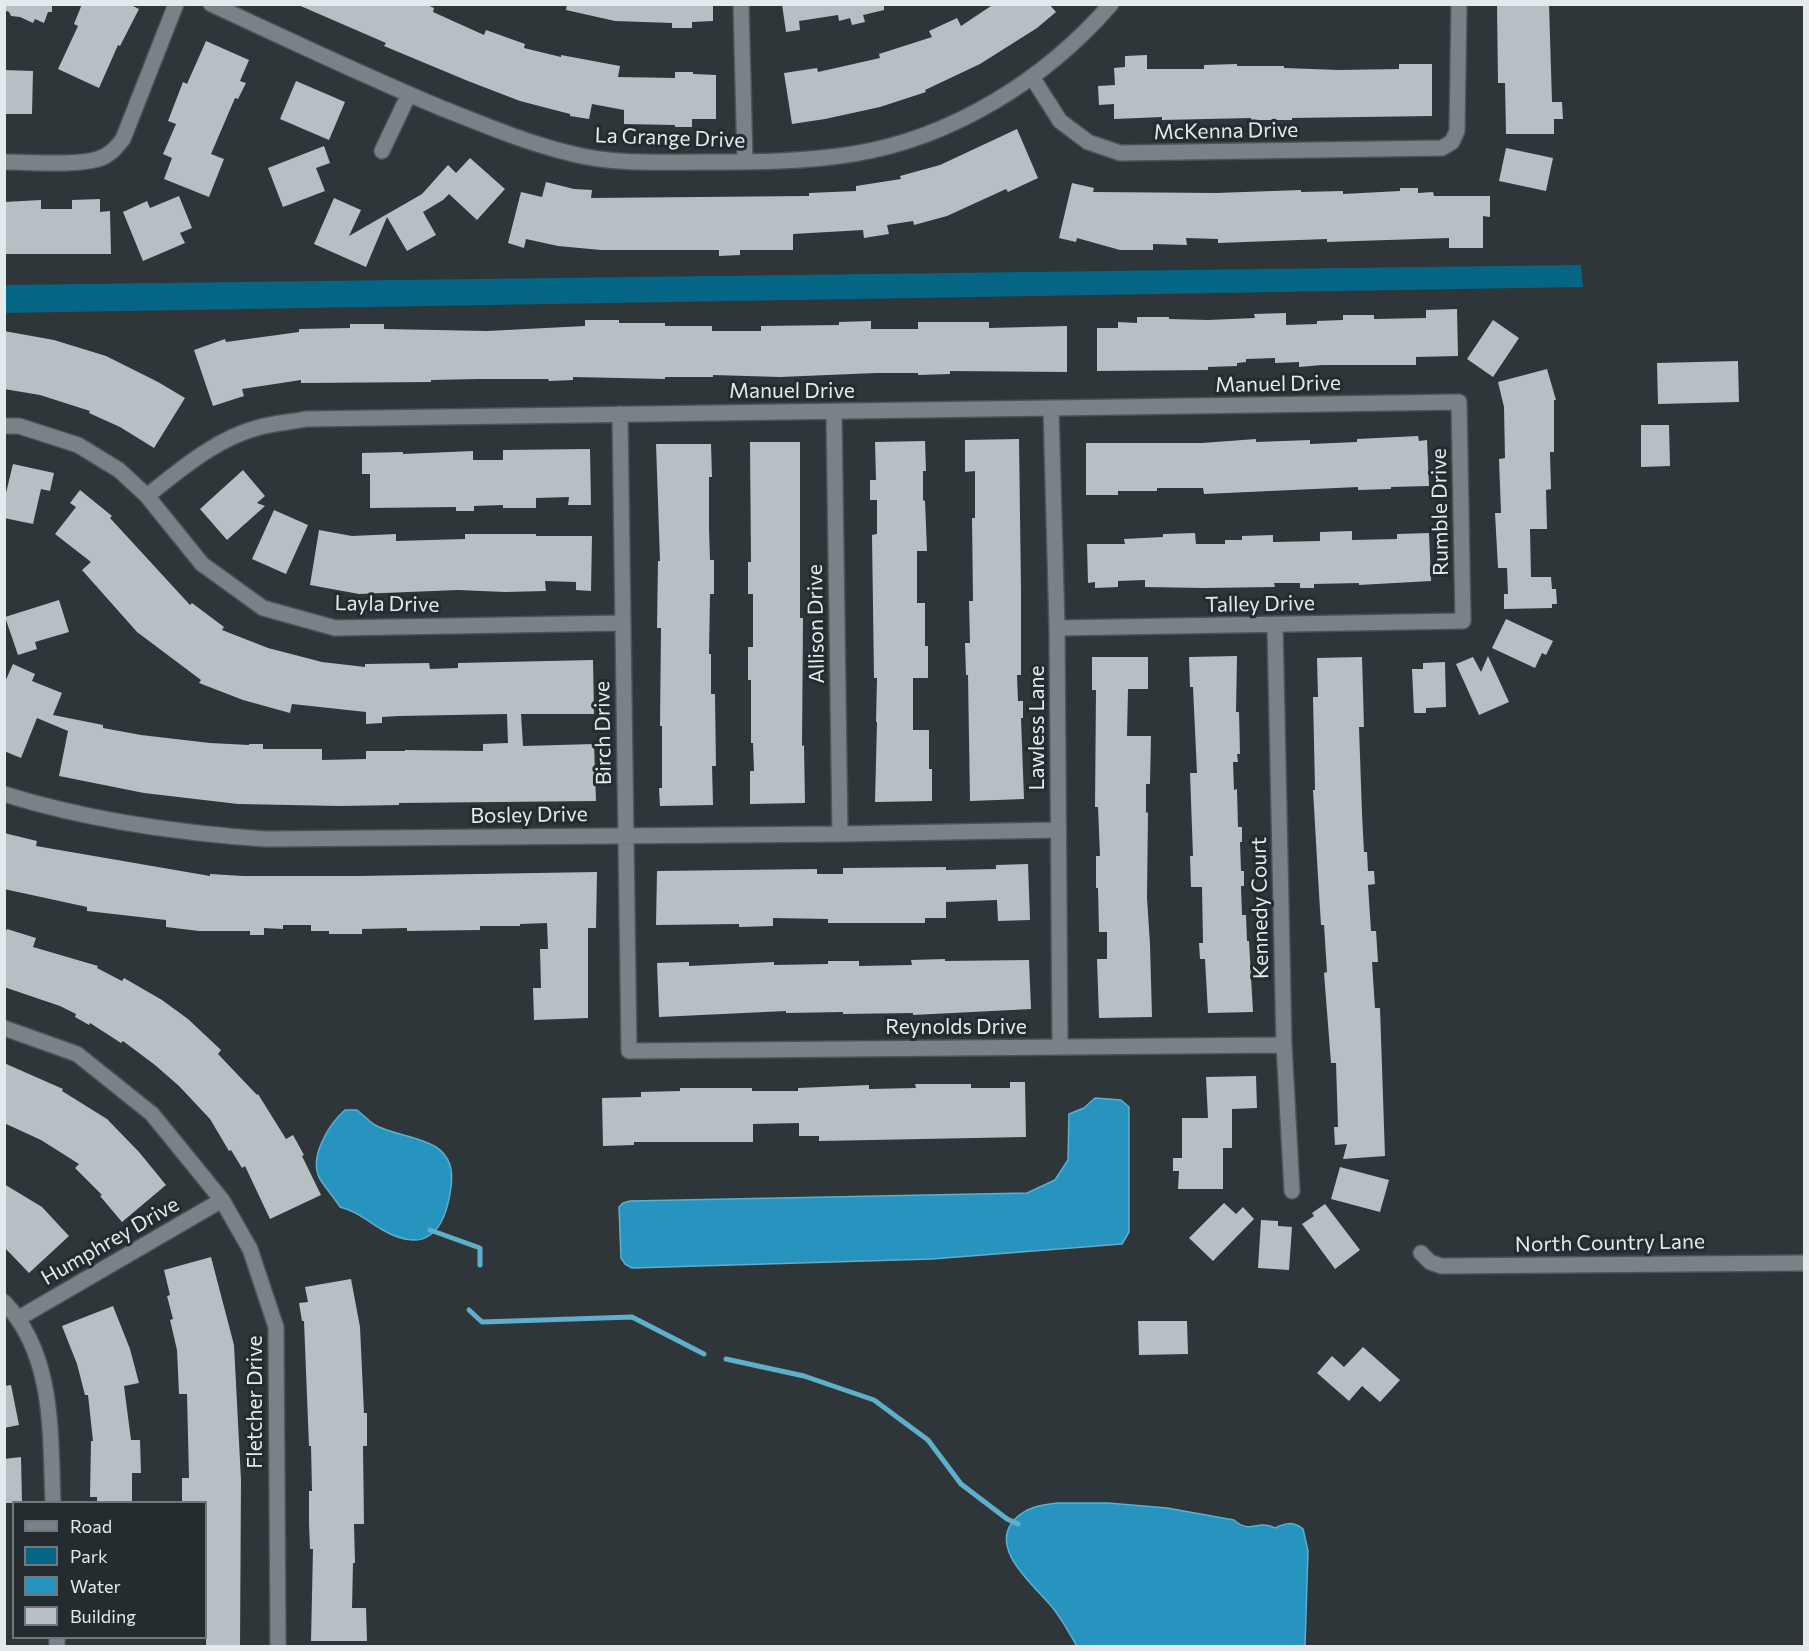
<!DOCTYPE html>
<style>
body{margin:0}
#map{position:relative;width:1809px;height:1651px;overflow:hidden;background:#2e363a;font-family:Commissioner,sans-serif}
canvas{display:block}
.frame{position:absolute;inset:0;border:6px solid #e4e9eb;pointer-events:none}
.legend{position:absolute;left:12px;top:1501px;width:195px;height:138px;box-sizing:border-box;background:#242c30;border:2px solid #71787b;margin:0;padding:8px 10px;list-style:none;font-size:18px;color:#e4e9eb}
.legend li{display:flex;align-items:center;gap:12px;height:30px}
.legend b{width:30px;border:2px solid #71787b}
</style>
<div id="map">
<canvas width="1809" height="1651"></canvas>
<div class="frame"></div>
<ul class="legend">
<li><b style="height:8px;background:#798286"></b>Road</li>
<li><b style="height:16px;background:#056585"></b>Park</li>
<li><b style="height:16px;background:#2694be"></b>Water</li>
<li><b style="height:16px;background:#b5bfc4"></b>Building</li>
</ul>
</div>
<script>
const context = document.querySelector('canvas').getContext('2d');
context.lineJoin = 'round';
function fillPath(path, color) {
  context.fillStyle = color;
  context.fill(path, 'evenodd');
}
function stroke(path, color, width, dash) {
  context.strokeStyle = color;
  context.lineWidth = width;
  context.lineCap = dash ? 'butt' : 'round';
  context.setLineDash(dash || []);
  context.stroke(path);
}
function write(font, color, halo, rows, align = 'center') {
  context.font = font + ' Commissioner,sans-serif';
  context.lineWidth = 6;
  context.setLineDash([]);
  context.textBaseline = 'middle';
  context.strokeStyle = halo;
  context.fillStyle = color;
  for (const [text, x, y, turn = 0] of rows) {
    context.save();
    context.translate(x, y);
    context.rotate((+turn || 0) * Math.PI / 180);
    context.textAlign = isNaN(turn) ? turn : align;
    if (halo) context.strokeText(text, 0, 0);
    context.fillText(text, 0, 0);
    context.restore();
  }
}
const green = new Path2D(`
 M 1581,265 L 1583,287 L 4,313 L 5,285 Z`);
const water = new Path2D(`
 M 1095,1098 L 1121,1100 L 1129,1107 L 1129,1232 L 1122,1244 L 932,1259 L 632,1268 L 625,1264 L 621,1258 L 619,1207 L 623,1203 L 630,1201 L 1027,1193 L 1055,1180 L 1068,1160 L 1069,1114 L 1084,1108 Z
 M 345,1110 L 357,1110 C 363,1115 369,1121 375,1125 C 390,1134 419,1136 436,1147 C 451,1157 453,1171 451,1187 C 445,1233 425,1255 381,1229 C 366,1220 356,1211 340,1207 C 334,1197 326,1189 320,1179 C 308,1158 329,1124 345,1110 Z
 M 1057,1503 L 1108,1503 L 1167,1508 L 1234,1520 C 1251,1535 1256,1519 1275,1528 C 1285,1523 1293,1521 1303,1529 L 1308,1551 L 1305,1646 L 1077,1646 C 1069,1633 1062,1619 1052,1607 C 1034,1585 987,1548 1015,1519 C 1027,1507 1041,1505 1057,1503 Z`);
const stream = new Path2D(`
 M 430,1230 L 480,1248 L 480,1265
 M 469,1310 L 482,1322 L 632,1317 L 704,1354
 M 726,1359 L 804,1376 L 874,1400 L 928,1440 L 961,1484 L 1007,1519 L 1018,1524`);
const building = new Path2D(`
 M 4,4 L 52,4 L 52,12 L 48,12 L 44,23 L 35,19 L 33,23 L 20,17 L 11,16 L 9,12 L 4,10 Z
 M 82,4 L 129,4 L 139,9 L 120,46 L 118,45 L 99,88 L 58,69 L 78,26 L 74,24 Z
 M 296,4 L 425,4 L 434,8 L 433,12 L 484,35 L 486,30 L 525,44 L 524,48 L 561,57 L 561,55 L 620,66 L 618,77 L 675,78 L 675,72 L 693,72 L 693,74 L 716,75 L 716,119 L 692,119 L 692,127 L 675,127 L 675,125 L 624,124 L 624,110 L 592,104 L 589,119 L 570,116 L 570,114 L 520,101 L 468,81 L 384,46 L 386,43 Z
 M 567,4 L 713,4 L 713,21 L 692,22 L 692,28 L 672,28 L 672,23 L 615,21 L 566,10 Z
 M 782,4 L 884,4 L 884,10 L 863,15 L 865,22 L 852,25 L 850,18 L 839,21 L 838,15 L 799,21 L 800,30 L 786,32 Z
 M 994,4 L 1049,4 L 1056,12 L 1037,28 L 980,64 L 925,90 L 926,92 L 880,107 L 825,119 L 792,124 L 784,73 L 817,68 L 818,72 L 880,58 L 879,54 L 932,37 L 929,31 L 957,18 L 961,26 Z
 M 1497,4 L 1549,4 L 1552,102 L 1562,102 L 1563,119 L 1554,119 L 1554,134 L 1506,134 L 1505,83 L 1498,83 Z
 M 206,41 L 249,60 L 240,81 L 246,83 L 238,99 L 235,98 L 211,154 L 224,159 L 209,197 L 164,179 L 172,158 L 163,154 L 176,124 L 168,121 L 183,82 L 187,84 Z
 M 1147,55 L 1147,69 L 1204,69 L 1204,65 L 1237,64 L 1237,66 L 1284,66 L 1284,68 L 1339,70 L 1399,69 L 1399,64 L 1432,64 L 1432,116 L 1292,118 L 1292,120 L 1251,120 L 1251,118 L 1162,120 L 1162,117 L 1114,119 L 1114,104 L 1099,105 L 1098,86 L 1115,85 L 1114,68 L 1125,67 L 1125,56 Z
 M 4,70 L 33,71 L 32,114 L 4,114 Z
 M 296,81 L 345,102 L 329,140 L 280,119 Z
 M 1017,129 L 1038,178 L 1008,192 L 1006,189 L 947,216 L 914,225 L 913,221 L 887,225 L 889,234 L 864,238 L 863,230 L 793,234 L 793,250 L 740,250 L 740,255 L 719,256 L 719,250 L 601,250 L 558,246 L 526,239 L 524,248 L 508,243 L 521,192 L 542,197 L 546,182 L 574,189 L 592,190 L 591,198 L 809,196 L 809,193 L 856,191 L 856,186 L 901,179 L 900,176 L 940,165 Z
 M 324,146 L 330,163 L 316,168 L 325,191 L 283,207 L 268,168 Z
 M 1506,148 L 1553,158 L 1546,191 L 1499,181 Z
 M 470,158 L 505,189 L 477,220 L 449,194 L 443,200 L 423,212 L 436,235 L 407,251 L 387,217 L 366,267 L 314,244 L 334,198 L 361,210 L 349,236 L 422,194 L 448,165 L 456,173 Z
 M 1072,183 L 1094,188 L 1093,192 L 1216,193 L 1301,190 L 1301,192 L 1343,191 L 1343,194 L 1400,191 L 1400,188 L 1418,188 L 1418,193 L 1433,192 L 1434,196 L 1490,196 L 1490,217 L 1483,216 L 1483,248 L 1449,248 L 1449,238 L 1327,242 L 1327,239 L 1218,243 L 1218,239 L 1186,238 L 1187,245 L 1153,244 L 1153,250 L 1120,250 L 1077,238 L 1076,242 L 1059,238 Z
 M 179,196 L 192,228 L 180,233 L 185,243 L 143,261 L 123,212 L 147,201 L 150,208 Z
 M 100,199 L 100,212 L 110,211 L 111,254 L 4,254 L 4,202 L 41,200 L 41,209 L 72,209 L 72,200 Z
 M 1457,309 L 1458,356 L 1416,357 L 1416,365 L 1322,365 L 1299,367 L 1299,362 L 1275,363 L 1275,358 L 1246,359 L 1246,362 L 1237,363 L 1237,366 L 1208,367 L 1208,370 L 1097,371 L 1097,328 L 1118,328 L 1118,322 L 1137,323 L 1137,317 L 1169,317 L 1169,319 L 1208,320 L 1255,318 L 1254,314 L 1286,313 L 1286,325 L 1317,324 L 1317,321 L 1343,320 L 1343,315 L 1374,315 L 1374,319 L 1426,318 L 1426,310 Z
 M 585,320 L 619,320 L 619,323 L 665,323 L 665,326 L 712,326 L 712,331 L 761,331 L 761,326 L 839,325 L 839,322 L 871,321 L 871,329 L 918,329 L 918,322 L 989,322 L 989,328 L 1067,326 L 1067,372 L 950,371 L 950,374 L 918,375 L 918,373 L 876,373 L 780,377 L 713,375 L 713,377 L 665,377 L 665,379 L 573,377 L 573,380 L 549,381 L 548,379 L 478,379 L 431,380 L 431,382 L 301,383 L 301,380 L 242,389 L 244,396 L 213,406 L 194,350 L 225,339 L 226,342 L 299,332 L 299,329 L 350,328 L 350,324 L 384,324 L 384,329 L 487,331 L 585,326 Z
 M 1493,320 L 1519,338 L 1493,377 L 1467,359 Z
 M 4,331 L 54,340 L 106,356 L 158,382 L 185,398 L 154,448 L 120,427 L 89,413 L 90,411 L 40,395 L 4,389 Z
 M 1738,361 L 1739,402 L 1658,404 L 1657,363 Z
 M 1547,369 L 1556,400 L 1554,400 L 1554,452 L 1550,452 L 1551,489 L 1546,490 L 1547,529 L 1530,529 L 1531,577 L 1551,577 L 1552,589 L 1556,589 L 1557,604 L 1552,604 L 1552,608 L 1504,609 L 1504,594 L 1508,594 L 1507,568 L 1498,568 L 1495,513 L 1501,513 L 1499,459 L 1505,458 L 1504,407 L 1498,382 Z
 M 1641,425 L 1669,425 L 1670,466 L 1641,467 Z
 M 1418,436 L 1419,441 L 1427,440 L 1429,486 L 1391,487 L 1391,489 L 1358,490 L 1358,487 L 1204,494 L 1203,488 L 1157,488 L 1157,491 L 1118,491 L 1118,495 L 1086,495 L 1086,443 L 1202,443 L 1256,439 L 1256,442 L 1310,440 L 1310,444 L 1357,442 L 1357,439 Z
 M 1019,439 L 1021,590 L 1021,675 L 1017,675 L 1018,701 L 1023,701 L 1023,718 L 1021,718 L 1024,799 L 970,801 L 968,675 L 966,675 L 965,643 L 970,643 L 969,601 L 973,601 L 972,518 L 975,518 L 975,471 L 965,472 L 965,440 Z
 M 925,441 L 926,471 L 923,471 L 923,500 L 925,501 L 927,551 L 917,551 L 917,603 L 925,603 L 925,646 L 928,646 L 928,678 L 913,678 L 913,730 L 929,730 L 929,769 L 932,769 L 932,801 L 875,802 L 877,722 L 876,722 L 877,678 L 874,678 L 872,535 L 877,534 L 877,500 L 870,500 L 870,480 L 876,480 L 875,442 Z
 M 750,442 L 800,442 L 800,618 L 803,618 L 802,746 L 804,745 L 805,803 L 750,804 L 750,771 L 754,771 L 753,743 L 751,743 L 751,680 L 748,680 L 748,647 L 753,647 L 753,594 L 748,594 L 748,562 L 751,562 Z
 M 656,444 L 711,444 L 712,477 L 709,477 L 709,529 L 710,560 L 714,560 L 714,594 L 710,594 L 709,654 L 711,654 L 711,694 L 715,694 L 716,766 L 712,766 L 713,805 L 660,806 L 659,788 L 662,788 L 662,726 L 660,726 L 661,628 L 657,628 L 658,561 L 660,561 Z
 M 590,449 L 591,505 L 568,505 L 569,497 L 536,498 L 536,508 L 503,508 L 503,505 L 474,506 L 474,511 L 456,511 L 456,507 L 370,508 L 370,474 L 362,474 L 362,453 L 403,452 L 403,454 L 473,451 L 473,460 L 503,460 L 503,450 Z
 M 13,464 L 54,473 L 50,491 L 41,489 L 33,524 L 4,518 L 4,501 Z
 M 243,470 L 265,496 L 257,503 L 265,506 L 227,540 L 200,509 Z
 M 80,490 L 112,516 L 110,518 L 190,605 L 192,603 L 224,627 L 222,630 L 268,648 L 322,662 L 365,667 L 365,664 L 429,663 L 430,669 L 458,668 L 458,663 L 593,660 L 594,714 L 521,714 L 523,746 L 594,744 L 596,801 L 399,803 L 399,805 L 340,806 L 238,804 L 144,793 L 59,776 L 68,731 L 37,718 L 21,758 L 4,751 L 4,684 L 13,664 L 35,674 L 32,681 L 62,693 L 53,715 L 103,725 L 103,728 L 141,735 L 210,743 L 249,745 L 249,744 L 263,744 L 263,749 L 322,749 L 322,760 L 366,759 L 366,751 L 405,751 L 405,750 L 483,751 L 483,744 L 508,743 L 507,714 L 399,716 L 382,717 L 382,723 L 366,724 L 366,712 L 292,704 L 290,713 L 243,700 L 199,683 L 201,680 L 137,632 L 82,570 L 91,562 L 55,534 L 76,507 L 70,503 Z
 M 274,510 L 308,525 L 286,574 L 252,559 Z
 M 319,530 L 352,536 L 396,534 L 396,541 L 465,539 L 465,534 L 536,534 L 536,536 L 592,536 L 591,591 L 576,590 L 576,582 L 545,581 L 546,591 L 505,592 L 458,590 L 359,594 L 310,585 Z
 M 1352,531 L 1352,540 L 1397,539 L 1397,534 L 1429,533 L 1431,581 L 1359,585 L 1359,583 L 1314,584 L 1314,588 L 1300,588 L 1300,583 L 1274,583 L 1275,587 L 1204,588 L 1145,587 L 1145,580 L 1118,581 L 1118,587 L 1095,588 L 1095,582 L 1088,583 L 1087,544 L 1125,544 L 1124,539 L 1163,537 L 1163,534 L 1195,533 L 1196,544 L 1225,544 L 1225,540 L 1242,540 L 1242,536 L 1273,535 L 1273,542 L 1320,541 L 1320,532 Z
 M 59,600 L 69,632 L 35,642 L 37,649 L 18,655 L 5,617 Z
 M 1506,619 L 1553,641 L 1546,655 L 1542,653 L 1535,668 L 1492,648 Z
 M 1237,656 L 1236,712 L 1239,712 L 1240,754 L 1237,754 L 1238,762 L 1233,762 L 1234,790 L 1237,789 L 1238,827 L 1242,827 L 1242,842 L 1240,842 L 1241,871 L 1244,871 L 1244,886 L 1241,886 L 1242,915 L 1246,915 L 1247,941 L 1249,941 L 1253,1012 L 1208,1013 L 1205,959 L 1200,959 L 1199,943 L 1203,943 L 1202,887 L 1191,887 L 1190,856 L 1193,856 L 1190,773 L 1197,773 L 1193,687 L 1190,687 L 1189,657 Z
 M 1488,656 L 1509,702 L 1479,715 L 1456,664 L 1473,657 L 1481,672 Z
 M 1092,657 L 1148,657 L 1148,689 L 1128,689 L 1127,736 L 1151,736 L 1150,784 L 1146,784 L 1146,813 L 1148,812 L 1147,898 L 1150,944 L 1152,1017 L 1099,1018 L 1097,959 L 1107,959 L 1107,932 L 1099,932 L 1098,888 L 1096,888 L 1096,856 L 1100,856 L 1098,807 L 1095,807 L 1096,690 L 1092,690 Z
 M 1362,657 L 1364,727 L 1359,727 L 1362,814 L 1364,852 L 1367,852 L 1368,871 L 1374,871 L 1375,884 L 1368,885 L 1371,931 L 1376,931 L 1378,962 L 1372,962 L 1375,1008 L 1380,1008 L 1385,1156 L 1343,1159 L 1347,1144 L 1335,1145 L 1334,1127 L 1338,1127 L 1336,1063 L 1331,1063 L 1324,973 L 1327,972 L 1324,925 L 1321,925 L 1318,877 L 1313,790 L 1315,790 L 1313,697 L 1318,697 L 1317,658 Z
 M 1445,662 L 1446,707 L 1426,708 L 1426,713 L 1414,713 L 1412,669 L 1423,669 L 1423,663 Z
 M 4,833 L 37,841 L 36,846 L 210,876 L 210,874 L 243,876 L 358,876 L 597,872 L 596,928 L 588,928 L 588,1018 L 534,1020 L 533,988 L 541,988 L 540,949 L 548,949 L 547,923 L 520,924 L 520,926 L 480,926 L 480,930 L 407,931 L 407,928 L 362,929 L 362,934 L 329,934 L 329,931 L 311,931 L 311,925 L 283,925 L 283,929 L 264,928 L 264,935 L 250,935 L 250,931 L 199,931 L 166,927 L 166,920 L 87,911 L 87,907 L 4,889 Z
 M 1028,864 L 1030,920 L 998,921 L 997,900 L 946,902 L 946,918 L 925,918 L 925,923 L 828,923 L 828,919 L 773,918 L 773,926 L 739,927 L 739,924 L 656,925 L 657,871 L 817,869 L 817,874 L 843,874 L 843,868 L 946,867 L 946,870 L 996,869 L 996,865 Z
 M 7,929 L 36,938 L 33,947 L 98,966 L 97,968 L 122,981 L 124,978 L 162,1000 L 188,1019 L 221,1050 L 218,1054 L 257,1095 L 258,1094 L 286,1139 L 293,1135 L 304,1155 L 302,1156 L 321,1195 L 270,1219 L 245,1166 L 242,1168 L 231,1150 L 229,1151 L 210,1119 L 179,1086 L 155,1065 L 123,1041 L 121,1043 L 90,1023 L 89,1025 L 75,1017 L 76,1014 L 60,1006 L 4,987 L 4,936 Z
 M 945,959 L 945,961 L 1029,960 L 1031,1009 L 913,1015 L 913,1013 L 843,1014 L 843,1012 L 786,1013 L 786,1011 L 659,1017 L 657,963 L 689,962 L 689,966 L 774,962 L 774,965 L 828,964 L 828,961 L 859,961 L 859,966 L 912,965 L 911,960 Z
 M 4,1063 L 63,1089 L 62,1091 L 107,1119 L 139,1152 L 166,1185 L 122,1222 L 100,1196 L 102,1195 L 75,1168 L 79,1164 L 41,1140 L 4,1123 Z
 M 1256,1076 L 1257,1108 L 1232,1109 L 1232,1148 L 1223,1148 L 1223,1189 L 1178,1189 L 1179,1171 L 1173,1171 L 1173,1158 L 1182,1158 L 1182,1118 L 1208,1118 L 1206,1077 Z
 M 1010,1082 L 1025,1082 L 1026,1137 L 819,1141 L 819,1136 L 799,1136 L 799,1123 L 753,1124 L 753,1142 L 634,1142 L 634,1145 L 603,1146 L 602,1098 L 641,1097 L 641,1092 L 680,1091 L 680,1088 L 752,1088 L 752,1091 L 798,1091 L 798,1088 L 869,1085 L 869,1089 L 916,1088 L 915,1084 L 971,1084 L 971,1088 L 1010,1088 Z
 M 1340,1167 L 1389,1180 L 1380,1212 L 1331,1199 Z
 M 4,1184 L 42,1207 L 69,1236 L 29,1273 L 4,1247 Z
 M 1224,1203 L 1236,1214 L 1243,1207 L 1254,1219 L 1213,1261 L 1189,1238 Z
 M 1325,1204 L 1360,1250 L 1335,1269 L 1302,1224 L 1314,1216 L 1312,1213 Z
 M 1261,1220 L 1278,1221 L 1278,1226 L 1292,1227 L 1289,1270 L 1258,1268 Z
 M 211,1257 L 234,1345 L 241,1480 L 240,1647 L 206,1647 L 206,1503 L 182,1503 L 182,1478 L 189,1478 L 187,1394 L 179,1394 L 177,1350 L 170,1320 L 173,1319 L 167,1296 L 170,1295 L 164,1270 Z
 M 351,1279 L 360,1327 L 364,1413 L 367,1413 L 367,1446 L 363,1446 L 364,1524 L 354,1524 L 355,1563 L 353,1563 L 352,1608 L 366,1608 L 367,1641 L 311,1641 L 313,1549 L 310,1549 L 309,1524 L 309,1491 L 312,1491 L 311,1446 L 309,1446 L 304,1321 L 302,1321 L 299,1303 L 308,1302 L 305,1287 Z
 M 113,1306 L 130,1349 L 139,1383 L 124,1386 L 131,1440 L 140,1440 L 141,1473 L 132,1473 L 132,1503 L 97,1503 L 97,1497 L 90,1497 L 91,1441 L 93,1441 L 88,1395 L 85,1395 L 77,1364 L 62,1326 Z
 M 1138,1321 L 1187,1321 L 1188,1354 L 1139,1355 Z
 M 1363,1347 L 1400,1380 L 1380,1402 L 1362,1386 L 1349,1401 L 1317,1373 L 1332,1356 L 1344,1367 Z
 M 11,1385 L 19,1425 L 4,1428 L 4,1386 Z
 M 21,1457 L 22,1503 L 4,1503 L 4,1459 Z`);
const minor = new Path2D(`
 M 211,4 C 287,39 362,75 439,107 C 482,124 524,142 569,153 C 613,165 661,162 706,162 C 754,162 804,162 853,154 C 952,138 1045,80 1111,4
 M 741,4 L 745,162
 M 1032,77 L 1060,121 L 1088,142 L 1120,153 L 1442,148 L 1452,142 L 1457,131 L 1459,4
 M 382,151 L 409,94
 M 4,162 C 29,162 75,166 98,159 C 109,156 116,148 123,139 L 176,4
 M 1051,408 L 1057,628 L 1060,1047
 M 834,412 L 840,834
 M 620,414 L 629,1051 L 1284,1045
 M 4,426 L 19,426 L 78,445 L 119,470 L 147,496 L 202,564 L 263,608 L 335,628 L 623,623
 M 147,496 C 182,468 217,438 260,427 C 275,423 291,422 306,419 L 1459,402 L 1463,621 L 1057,628
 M 1275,625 L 1284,1045 L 1292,1191
 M 4,794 C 90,821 177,833 266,839 L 840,834 L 1058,830
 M 4,1028 L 77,1054 L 152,1114 L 222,1200 L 250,1249 L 276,1327 L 278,1646
 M 1421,1253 L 1430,1262 L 1441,1266 L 1804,1263
 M 4,1302 C 55,1355 50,1434 53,1502
 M 19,1318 L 222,1200
 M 57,1638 L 57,1646`);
const streetNames = [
 ["McKenna Drive",1226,131,-1],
 ["La Grange Drive",670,138,2],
 ["Manuel Drive",1278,384,-1],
 ["Manuel Drive",792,391],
 ["Rumble Drive",1440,512,-91],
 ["Layla Drive",387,604,1],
 ["Talley Drive",1260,604,-1],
 ["Allison Drive",816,624,-91],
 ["Lawless Lane",1037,728,-90],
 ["Birch Drive",603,733,-91],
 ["Bosley Drive",529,815,-1],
 ["Kennedy Court",1260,908,-91],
 ["Reynolds Drive",956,1027],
 ["Humphrey Drive",110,1241,-30],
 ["North Country Lane",1610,1243,-1],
 ["Fletcher Drive",255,1402,-90]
];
fillPath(green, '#056585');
fillPath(water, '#2694be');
stroke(water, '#5faecc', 1.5);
stroke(stream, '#5faecc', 5);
fillPath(building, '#b5bfc4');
stroke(minor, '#4c5256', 18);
stroke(minor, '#798286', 15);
write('21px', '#e4e9eb', '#242c30', streetNames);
</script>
